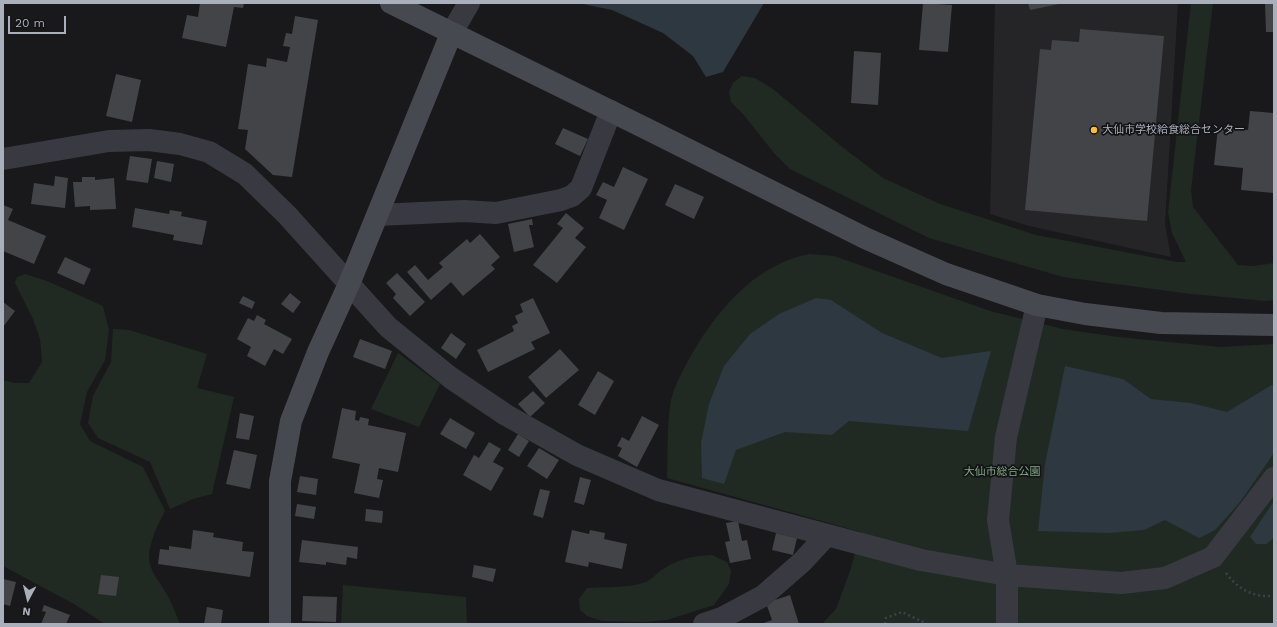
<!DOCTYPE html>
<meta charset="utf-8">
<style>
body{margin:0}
#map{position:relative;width:1277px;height:627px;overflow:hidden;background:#19191b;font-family:"Work Sans",sans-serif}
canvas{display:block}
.frame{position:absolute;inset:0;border:4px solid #aaafbc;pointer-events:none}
.north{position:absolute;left:8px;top:579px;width:40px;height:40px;-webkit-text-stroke:3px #141416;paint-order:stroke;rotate:187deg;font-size:11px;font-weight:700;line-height:16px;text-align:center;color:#aaafbc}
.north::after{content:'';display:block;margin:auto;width:14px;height:18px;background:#aaafbc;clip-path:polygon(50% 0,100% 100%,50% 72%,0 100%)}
.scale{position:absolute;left:8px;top:16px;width:58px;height:18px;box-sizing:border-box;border:2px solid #aaafbc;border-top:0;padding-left:5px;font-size:12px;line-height:14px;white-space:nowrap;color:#aaafbc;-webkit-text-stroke:3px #141416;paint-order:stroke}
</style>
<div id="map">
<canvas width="1277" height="627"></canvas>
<div class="frame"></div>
<div class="north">N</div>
<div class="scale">20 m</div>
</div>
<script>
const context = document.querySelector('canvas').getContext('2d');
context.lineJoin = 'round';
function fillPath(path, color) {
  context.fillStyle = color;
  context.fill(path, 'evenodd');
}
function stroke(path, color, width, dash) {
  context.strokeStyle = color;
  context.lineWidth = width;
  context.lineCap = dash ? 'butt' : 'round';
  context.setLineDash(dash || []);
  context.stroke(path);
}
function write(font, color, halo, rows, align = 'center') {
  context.font = font + ' "Work Sans","Noto Sans JP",sans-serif';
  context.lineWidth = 3.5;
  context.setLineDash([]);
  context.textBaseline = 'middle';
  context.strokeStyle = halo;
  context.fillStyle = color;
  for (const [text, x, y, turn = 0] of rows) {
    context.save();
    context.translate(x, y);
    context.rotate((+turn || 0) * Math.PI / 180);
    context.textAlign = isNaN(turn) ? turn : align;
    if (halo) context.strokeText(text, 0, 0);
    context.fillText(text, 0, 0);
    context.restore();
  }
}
const built = new Path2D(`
 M 995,3 L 1178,3 L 1165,224 L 1171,257 L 1029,226 L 990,214 Z`);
const green = new Path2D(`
 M 1191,3 L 1213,3 L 1191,190 L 1193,207 L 1238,265 L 1254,266 L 1274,263 L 1274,300 L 1266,301 L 1191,294 L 1063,277 L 929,238 L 790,169 L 774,153 L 743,114 L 731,102 L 729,92 L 733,83 L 742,76 L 755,78 L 773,89 L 841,146 L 883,178 L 940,204 L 1036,235 L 1177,262 L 1186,262 L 1172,233 L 1168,212 Z
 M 809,254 L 834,256 L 990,311 L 1063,329 L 1118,337 L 1220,347 L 1274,344 L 1274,624 L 822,624 L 836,609 L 850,571 L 861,532 L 667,478 C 668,456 667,428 670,406 C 672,390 681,374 688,361 C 714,314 753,265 809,254 Z
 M 25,274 L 47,281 L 103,306 L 109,330 L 105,360 L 87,392 L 80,424 L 90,441 L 143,467 L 165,511 C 157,526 149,542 149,559 C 150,573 163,586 169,598 C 173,606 176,615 180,624 L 105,624 L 74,604 L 3,566 L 3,380 L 14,383 L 29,383 L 42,362 L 40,339 L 33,319 L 15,283 L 17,277 Z
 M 113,329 L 129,330 L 207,354 L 197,388 L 234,397 L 212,494 L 193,499 L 170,509 L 150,462 L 98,438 L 88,423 L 93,396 L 111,362 Z
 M 398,353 L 440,384 L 419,427 L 371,409 Z
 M 712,555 L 727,562 L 731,571 L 729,584 L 714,605 L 667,620 L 644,622 L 602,621 L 587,616 L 580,610 L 579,599 L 587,588 C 603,587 634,588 648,581 C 653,578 656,574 660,571 C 678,559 691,556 712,555 Z
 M 343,585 L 466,597 L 467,624 L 341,624 Z`);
const water = new Path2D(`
 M 578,3 L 764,3 L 723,72 L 706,77 L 693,56 L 663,33 L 612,10 Z
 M 816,298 L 831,300 L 882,333 L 942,358 L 991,351 L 968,431 L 849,421 L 832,435 L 785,432 L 736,450 L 724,484 L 702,478 L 701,443 L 709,404 L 724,366 L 750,334 L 779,314 Z
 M 1065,366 L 1123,379 L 1151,399 L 1191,403 L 1227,412 L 1270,386 L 1274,384 L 1274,453 L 1240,502 L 1215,530 L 1199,538 L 1165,520 L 1144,530 L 1109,533 L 1038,531 L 1045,464 Z
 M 1274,501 L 1274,538 L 1266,544 L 1256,544 L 1250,537 Z`);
const building = new Path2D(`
 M 200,3 L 244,3 L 243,8 L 234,7 L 226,47 L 182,38 L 187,15 L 198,17 Z
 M 923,3 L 952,5 L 948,52 L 919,50 Z
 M 1028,3 L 1059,3 L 1059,4 L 1030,10 Z
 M 1265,3 L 1274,3 L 1274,32 L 1266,32 Z
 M 295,16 L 318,20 L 292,177 L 273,175 L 245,149 L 248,130 L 238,129 L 248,64 L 266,67 L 267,58 L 287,62 L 290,47 L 283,46 L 286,33 L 292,34 Z
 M 1080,29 L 1164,36 L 1147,221 L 1025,210 L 1040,49 L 1051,50 L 1052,40 L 1079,42 Z
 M 854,51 L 881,53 L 878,105 L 851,103 Z
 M 116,74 L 141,80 L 132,122 L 106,116 Z
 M 1250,111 L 1274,113 L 1274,193 L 1241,190 L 1243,168 L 1214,165 L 1218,127 L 1248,130 Z
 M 563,128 L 588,139 L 580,156 L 555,144 Z
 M 130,156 L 152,159 L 148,183 L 126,180 Z
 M 157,161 L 174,164 L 171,182 L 154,178 Z
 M 623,167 L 648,179 L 624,230 L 599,218 L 607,200 L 596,195 L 603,182 L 614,187 Z
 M 55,176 L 68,178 L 65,208 L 31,204 L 34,183 L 54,186 Z
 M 82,177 L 95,177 L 95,180 L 114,178 L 116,209 L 90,210 L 90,206 L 75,207 L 73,182 L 82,182 Z
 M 675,184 L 704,197 L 694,219 L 665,205 Z
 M 3,205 L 13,209 L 8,220 L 46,236 L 34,264 L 3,251 Z
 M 135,208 L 169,214 L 170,210 L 182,212 L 181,216 L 207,221 L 202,245 L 173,240 L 174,235 L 132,227 Z
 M 566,213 L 584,228 L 575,238 L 586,247 L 557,283 L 533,265 L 563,228 L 557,224 Z
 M 532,219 L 533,225 L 529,225 L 534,247 L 514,252 L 508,224 Z
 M 480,234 L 500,257 L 491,265 L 495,269 L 463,296 L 451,282 L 431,300 L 407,272 L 415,265 L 428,280 L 443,267 L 439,263 L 467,239 L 470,243 Z
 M 65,257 L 91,269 L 84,285 L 57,273 Z
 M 397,273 L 425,302 L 410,316 L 393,298 L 396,294 L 386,283 Z
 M 290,293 L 301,302 L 293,313 L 281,304 Z
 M 243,296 L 255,302 L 252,309 L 239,303 Z
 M 533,298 L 550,333 L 531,342 L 535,349 L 488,372 L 477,350 L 514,331 L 512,326 L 518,323 L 515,316 L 523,312 L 520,304 Z
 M 3,302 L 15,311 L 3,327 Z
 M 257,315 L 266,320 L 264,324 L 292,339 L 283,354 L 274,349 L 265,366 L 247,356 L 251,347 L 237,339 L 248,318 L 254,321 Z
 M 451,333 L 466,344 L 456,359 L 441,348 Z
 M 360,339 L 392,351 L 385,369 L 353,357 Z
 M 560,349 L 579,370 L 546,398 L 528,377 Z
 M 598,371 L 614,381 L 595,415 L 578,405 Z
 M 533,391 L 545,403 L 530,417 L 518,404 Z
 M 342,408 L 356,411 L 355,420 L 359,421 L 360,417 L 369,419 L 368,425 L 406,433 L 398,472 L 379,468 L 377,479 L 383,480 L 379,498 L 354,493 L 360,464 L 332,458 Z
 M 240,413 L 254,416 L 249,440 L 236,438 Z
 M 642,416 L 659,425 L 637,467 L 618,456 L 622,448 L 617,446 L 622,437 L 629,441 Z
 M 450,418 L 475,433 L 466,449 L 440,434 Z
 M 518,434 L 529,441 L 519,457 L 508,450 Z
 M 489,442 L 501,449 L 493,462 L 504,468 L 491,491 L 463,475 L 474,455 L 479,458 Z
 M 539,448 L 559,460 L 547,479 L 527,466 Z
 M 234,450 L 257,455 L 250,489 L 226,484 Z
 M 300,476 L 318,479 L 316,495 L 297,492 Z
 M 580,477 L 591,480 L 584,505 L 574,502 Z
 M 540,489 L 550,491 L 543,518 L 533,515 Z
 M 297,504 L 316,507 L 314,519 L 295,516 Z
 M 366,509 L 383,511 L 382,523 L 365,521 Z
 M 738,521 L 742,541 L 747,540 L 751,559 L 730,563 L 725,542 L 730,541 L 726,523 Z
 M 193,530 L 214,533 L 213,537 L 243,542 L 242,551 L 254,552 L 250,577 L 158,564 L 160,549 L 169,550 L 169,546 L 191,549 Z
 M 572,530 L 589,534 L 590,530 L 605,533 L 604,539 L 627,544 L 622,569 L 589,562 L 588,567 L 565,562 Z
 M 776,533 L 797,538 L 793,555 L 772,550 Z
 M 302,540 L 358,547 L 357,559 L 347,557 L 346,565 L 326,562 L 326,565 L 299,562 Z
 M 474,565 L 496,569 L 493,582 L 472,577 Z
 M 101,575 L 119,577 L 116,596 L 98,594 Z
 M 3,579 L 16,582 L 10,606 L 3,604 Z
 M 790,595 L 799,624 L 761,624 L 772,620 L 766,603 Z
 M 303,596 L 337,597 L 336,622 L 302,621 Z
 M 44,605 L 70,615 L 66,624 L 41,624 L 46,612 L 42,611 Z
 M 207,607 L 223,610 L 221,624 L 204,624 Z`);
const path = new Path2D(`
 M 1226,573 C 1239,590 1252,597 1274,596
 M 885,624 L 886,618 L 902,612 L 927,624`);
const street = new Path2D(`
 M 451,34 L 469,3
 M 3,159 L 109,141 L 149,140 L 180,144 L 209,152 L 245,174 L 287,215 L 388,327 L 451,378 L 506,415 L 577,455 L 658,490 L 921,560 L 1007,575 L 1121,583 L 1165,578 L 1213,557 L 1274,478
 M 378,215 L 464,211 L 496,213 L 561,200 L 572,196 L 581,188 L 611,111
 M 704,624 L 722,618 L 763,596 L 802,562 L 827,535
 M 1007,624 L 1007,575 L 998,520 L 1006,437 L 1037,305`);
const secondary = new Path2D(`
 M 391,3 L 645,128 L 865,238 L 946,274 L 1037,305 L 1085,314 L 1161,323 L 1274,325
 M 280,624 L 280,481 L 291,421 L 318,352 L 349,284 L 451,34`);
const markers = [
 [1094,130,4,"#ffbf2d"]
];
const poiNames = [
 ["大仙市学校給食総合センター",1102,130]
];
const parkNames = [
 ["大仙市総合公園",1002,472]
];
fillPath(built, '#252528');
fillPath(green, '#202a22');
fillPath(water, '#2d3841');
fillPath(building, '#434448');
stroke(path, '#3f4148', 2.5, [2, 3]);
stroke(street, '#393a41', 22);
stroke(secondary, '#474951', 22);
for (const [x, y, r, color] of markers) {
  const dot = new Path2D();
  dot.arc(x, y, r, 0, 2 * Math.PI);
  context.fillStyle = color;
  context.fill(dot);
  stroke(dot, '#141416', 1.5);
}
write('11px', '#aaafbc', '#141416', poiNames, 'left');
write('11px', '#80a884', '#141416', parkNames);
</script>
